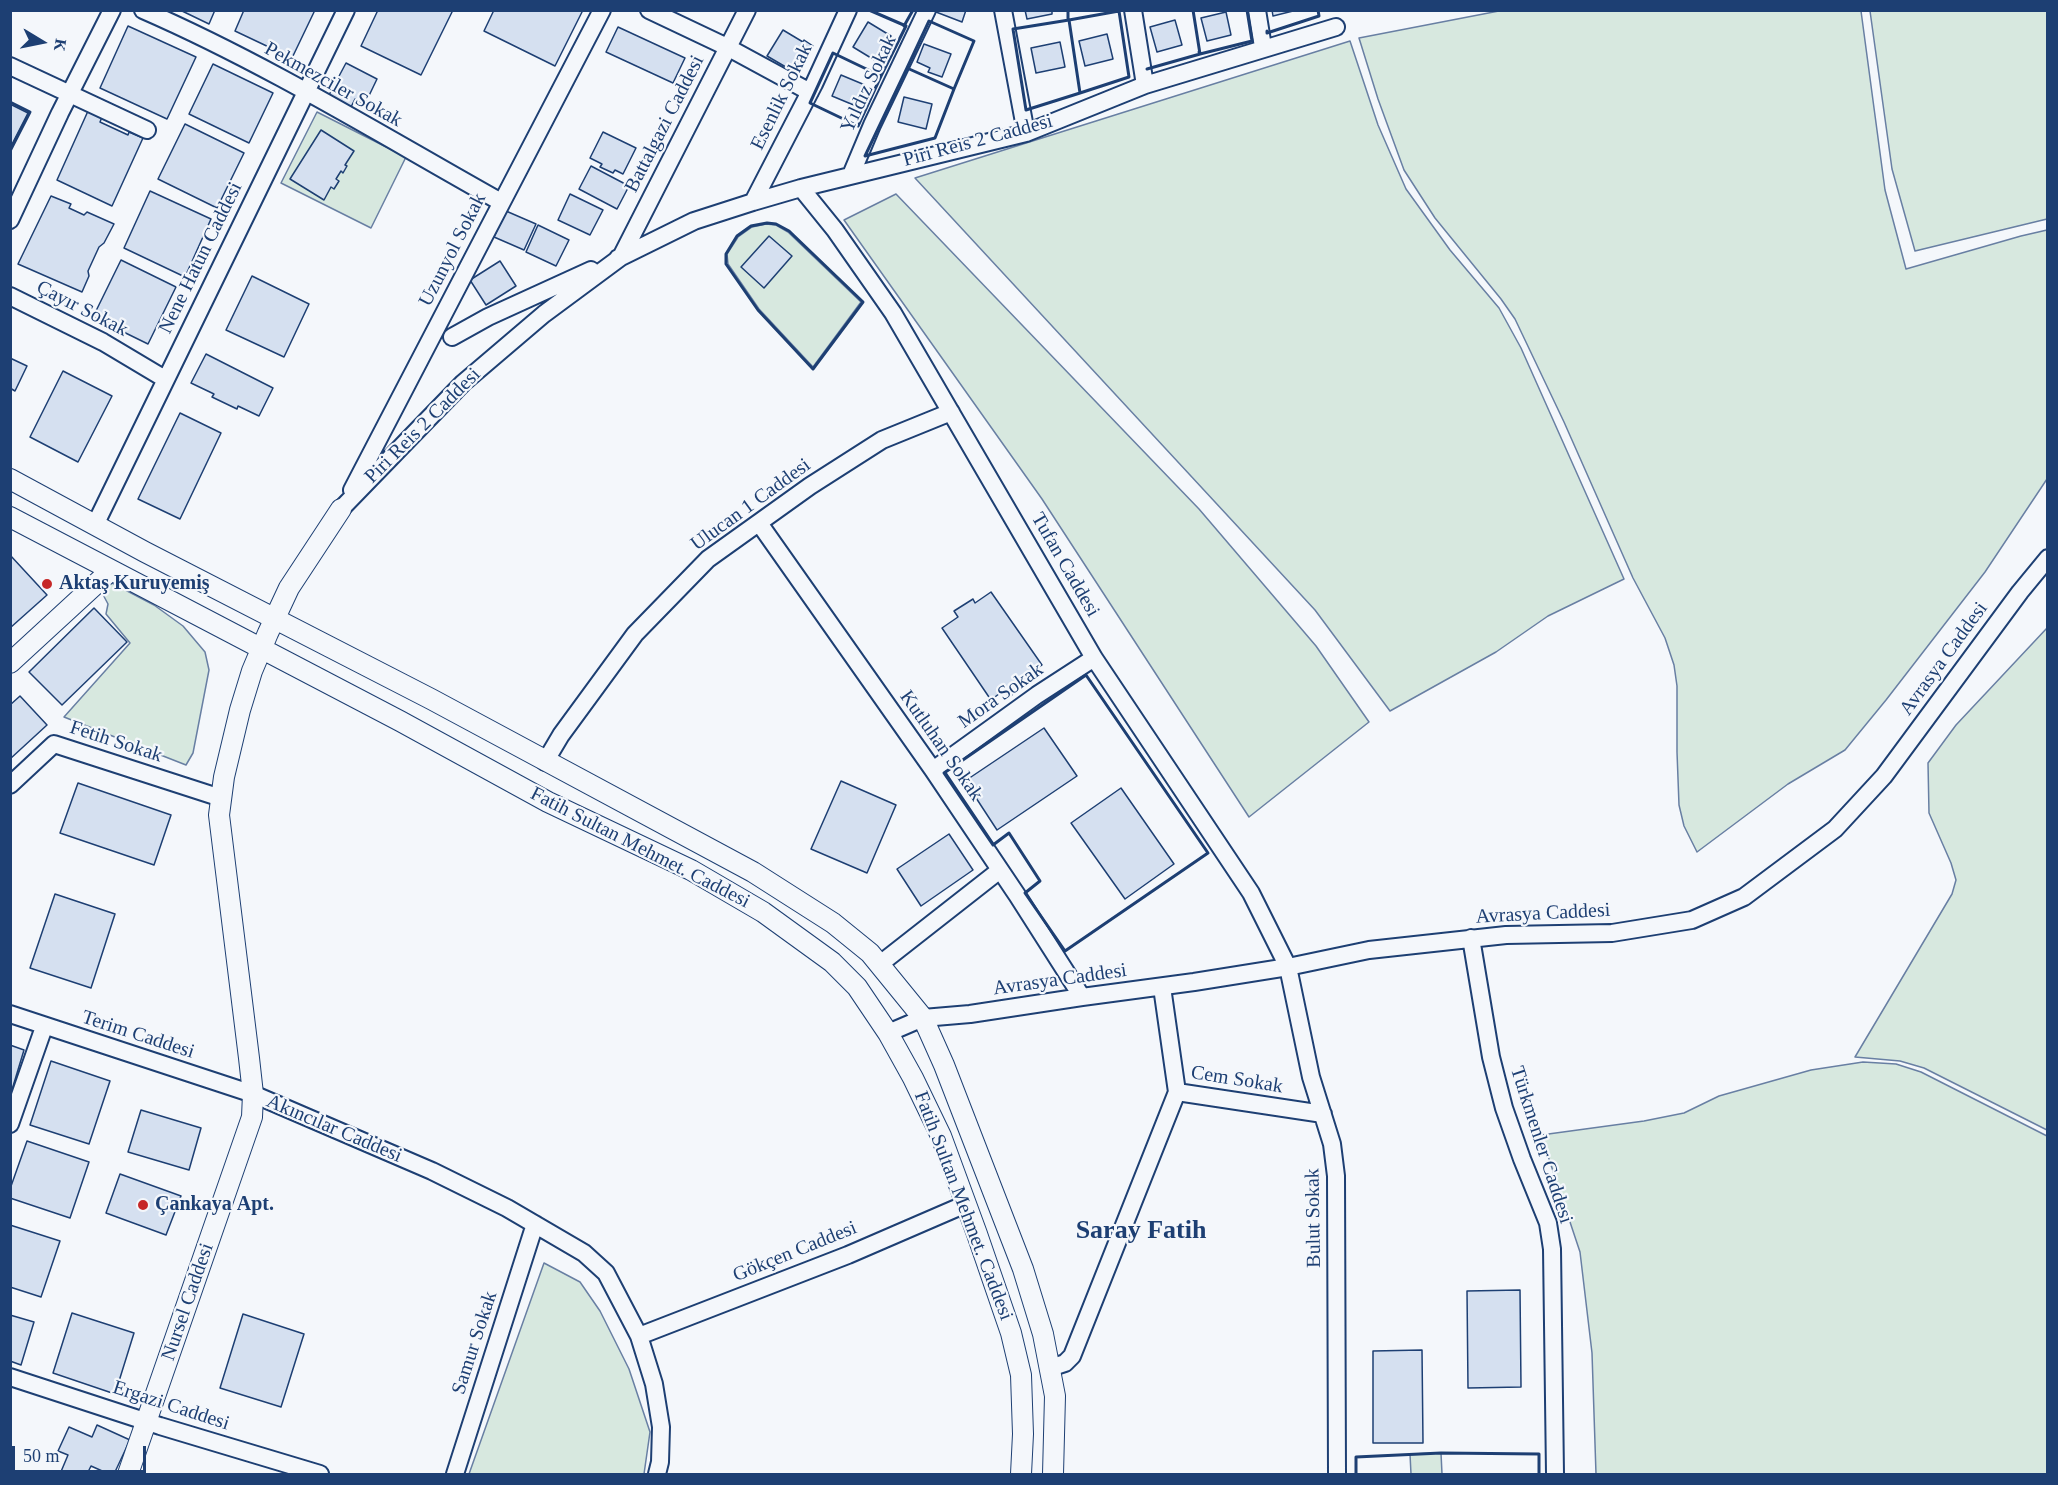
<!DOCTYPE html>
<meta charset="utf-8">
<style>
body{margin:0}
#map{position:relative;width:2058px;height:1485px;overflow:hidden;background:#f4f7fb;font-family:Georgia,serif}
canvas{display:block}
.frame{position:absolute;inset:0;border:12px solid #1d3f73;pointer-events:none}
.north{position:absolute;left:12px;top:12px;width:60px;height:60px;-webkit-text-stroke:4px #f4f7fb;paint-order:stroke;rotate:100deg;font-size:16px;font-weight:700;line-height:24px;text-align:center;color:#1d3f73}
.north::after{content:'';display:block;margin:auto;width:21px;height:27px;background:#1d3f73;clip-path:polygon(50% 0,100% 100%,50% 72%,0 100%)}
.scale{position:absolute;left:12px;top:1446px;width:134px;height:27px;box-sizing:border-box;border:3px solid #1d3f73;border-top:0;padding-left:8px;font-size:18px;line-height:21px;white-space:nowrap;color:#1d3f73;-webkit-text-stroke:4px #f4f7fb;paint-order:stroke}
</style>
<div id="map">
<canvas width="2058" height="1485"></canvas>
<div class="frame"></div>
<div class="north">K</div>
<div class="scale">50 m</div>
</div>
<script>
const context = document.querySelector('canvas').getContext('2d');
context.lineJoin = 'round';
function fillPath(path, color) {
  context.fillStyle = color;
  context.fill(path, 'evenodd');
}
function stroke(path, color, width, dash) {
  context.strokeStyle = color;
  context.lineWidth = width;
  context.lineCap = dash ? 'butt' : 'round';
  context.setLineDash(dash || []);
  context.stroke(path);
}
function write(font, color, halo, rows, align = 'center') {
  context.font = font + ' Georgia,serif';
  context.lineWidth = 4.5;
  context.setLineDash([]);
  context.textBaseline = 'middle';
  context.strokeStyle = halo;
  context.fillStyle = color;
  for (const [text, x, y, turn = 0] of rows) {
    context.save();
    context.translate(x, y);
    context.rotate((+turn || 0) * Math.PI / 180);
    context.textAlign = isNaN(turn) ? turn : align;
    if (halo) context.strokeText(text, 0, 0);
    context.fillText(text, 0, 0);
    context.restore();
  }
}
const green = new Path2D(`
 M 1504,10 L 1861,11 L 1885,190 L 1906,269 L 2021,236 L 2047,230 L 2047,479 L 1985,572 L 1886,700 L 1845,750 L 1788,784 L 1697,852 L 1684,826 L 1679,805 L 1677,752 L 1677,686 L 1674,665 L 1665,638 L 1633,578 L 1564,422 L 1515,319 L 1501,299 L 1435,218 L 1404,170 L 1378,99 L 1359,38 Z
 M 1870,11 L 2047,11 L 2047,219 L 1915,251 L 1892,169 Z
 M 1350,41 L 1378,125 L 1406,189 L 1450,250 L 1499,308 L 1521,348 L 1624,579 L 1548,616 L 1496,652 L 1390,711 L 1315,610 L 915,178 Z
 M 317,112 L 406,157 L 371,228 L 281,183 Z
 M 896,194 L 1199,509 L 1316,646 L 1369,722 L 1249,817 L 1042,499 L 844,220 Z
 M 766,224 L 776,225 L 788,232 L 861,302 L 813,367 L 759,309 L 728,264 L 727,254 L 738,237 L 752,227 Z
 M 106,583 L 112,583 L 154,605 L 183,626 L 205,652 L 209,670 L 193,753 L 186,765 L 64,717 L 130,643 L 106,614 L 108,604 L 100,589 Z
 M 2047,628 L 2047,1130 L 1924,1068 L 1900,1061 L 1855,1057 L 1952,894 L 1956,880 L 1951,863 L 1929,813 L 1928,763 L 1956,725 Z
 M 1863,1062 L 1896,1064 L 1921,1072 L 2047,1136 L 2047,1474 L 1596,1474 L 1592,1353 L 1580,1252 L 1541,1135 L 1644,1121 L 1684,1113 L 1719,1096 L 1811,1070 Z
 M 544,1263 L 580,1282 L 600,1311 L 629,1369 L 650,1432 L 644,1474 L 469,1474 Z
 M 1441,1453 L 1442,1474 L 1411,1474 L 1410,1454 Z`);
const building = new Path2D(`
 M 180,10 L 215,10 L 209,24 Z
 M 244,10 L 315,10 L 292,58 L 235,31 Z
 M 378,10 L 453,10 L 421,75 L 361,46 Z
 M 494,10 L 583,10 L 555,66 L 484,31 Z
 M 937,10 L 966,10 L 962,22 L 936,12 Z
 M 1025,10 L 1052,10 L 1052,14 L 1027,19 Z
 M 1272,10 L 1297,10 L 1273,16 Z
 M 1226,12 L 1231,35 L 1207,41 L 1201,18 Z
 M 1175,20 L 1182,45 L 1157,52 L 1150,27 Z
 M 868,22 L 891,36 L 876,61 L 853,47 Z
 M 128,26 L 196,57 L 167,119 L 100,88 Z
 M 618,27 L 685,58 L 673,83 L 606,52 Z
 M 783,30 L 803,42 L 804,40 L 813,46 L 796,73 L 767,56 Z
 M 1107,34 L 1113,59 L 1085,66 L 1079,41 Z
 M 1060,42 L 1065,67 L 1036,73 L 1031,48 Z
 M 924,44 L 951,54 L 942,77 L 928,72 L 930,68 L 917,62 Z
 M 346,63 L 377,79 L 365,104 L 355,99 L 351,107 L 329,95 Z
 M 213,64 L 273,93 L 249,143 L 189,114 Z
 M 841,75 L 865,85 L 856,106 L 832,96 Z
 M 904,97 L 932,104 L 926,129 L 898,122 Z
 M 10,104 L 28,113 L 10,148 Z
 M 88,111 L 102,117 L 100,122 L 128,135 L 129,132 L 143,138 L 112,206 L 57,180 Z
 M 185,124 L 244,153 L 217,208 L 158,179 Z
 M 321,130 L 354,151 L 345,165 L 347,166 L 343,173 L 341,171 L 336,179 L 339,181 L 334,189 L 331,187 L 324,200 L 290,179 Z
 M 603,132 L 636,148 L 623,174 L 615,170 L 613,173 L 600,167 L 602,164 L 590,158 Z
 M 591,166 L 629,186 L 617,209 L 579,189 Z
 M 150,191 L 211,219 L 185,277 L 124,248 Z
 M 570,194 L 603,210 L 590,235 L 558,220 Z
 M 51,196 L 71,204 L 69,208 L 84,215 L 87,212 L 114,224 L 104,243 L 99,247 L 88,271 L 89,276 L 82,292 L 18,264 Z
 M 506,211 L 536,224 L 524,250 L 494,237 Z
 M 538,225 L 569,240 L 556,266 L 526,252 Z
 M 769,236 L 792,256 L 764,288 L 741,267 Z
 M 121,260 L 176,287 L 148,344 L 93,317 Z
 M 500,261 L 516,286 L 486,305 L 470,280 Z
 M 252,276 L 309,304 L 284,357 L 226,330 Z
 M 206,354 L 273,388 L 259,416 L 238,406 L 237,409 L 212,397 L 214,394 L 191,383 Z
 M 10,358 L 27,366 L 15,391 L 10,388 Z
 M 63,371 L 112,396 L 78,462 L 30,437 Z
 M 180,413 L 221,433 L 180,519 L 138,499 Z
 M 10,555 L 47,595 L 10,628 Z
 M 991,592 L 1042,665 L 1026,676 L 1030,682 L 1009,697 L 1004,690 L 991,700 L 942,628 L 958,617 L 954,611 L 973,599 L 975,603 Z
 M 94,608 L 127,642 L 62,705 L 29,672 Z
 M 20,696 L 47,725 L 10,759 L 10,705 Z
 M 1044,728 L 1077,776 L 997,830 L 965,781 Z
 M 841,781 L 896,805 L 867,873 L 811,849 Z
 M 78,783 L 171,815 L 154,865 L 60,833 Z
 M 1121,788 L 1174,864 L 1125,899 L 1071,823 Z
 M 949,834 L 973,870 L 921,906 L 897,869 Z
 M 55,894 L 115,914 L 91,988 L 30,968 Z
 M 10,1045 L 24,1050 L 11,1093 L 10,1093 Z
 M 51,1061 L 110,1081 L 89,1144 L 30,1125 Z
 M 141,1110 L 201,1128 L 189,1170 L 128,1152 Z
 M 27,1141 L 89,1162 L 70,1218 L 10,1198 L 10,1189 Z
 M 120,1174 L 181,1196 L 166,1235 L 106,1213 Z
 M 10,1225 L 60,1241 L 41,1297 L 10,1287 Z
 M 1520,1290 L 1521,1387 L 1468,1388 L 1467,1291 Z
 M 72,1313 L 134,1333 L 115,1394 L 53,1373 Z
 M 243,1314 L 304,1334 L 281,1407 L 220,1388 Z
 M 10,1315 L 34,1322 L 21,1365 L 10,1361 Z
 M 1422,1350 L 1423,1443 L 1373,1443 L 1373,1351 Z
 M 97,1425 L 130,1440 L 114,1474 L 109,1474 L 91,1466 L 87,1474 L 60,1474 L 68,1455 L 58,1451 L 69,1427 L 92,1437 Z`);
const minor = new Path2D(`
 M 143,10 C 267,64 383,136 501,202
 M 649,10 L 727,47 L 810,92
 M 1003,10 L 1026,133
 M 1133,10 L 1145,85
 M 1257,10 L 1263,47
 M 10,66 L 147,130
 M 851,175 L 872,125 L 927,10
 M 801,188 L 835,230 L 893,313 L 1094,658 L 1251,893 L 1288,967 L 1311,1077 L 1332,1144 L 1336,1176 L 1337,1474
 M 753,202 L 814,84 L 848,10
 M 10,220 L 60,113 L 112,10
 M 618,258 L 621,257 L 747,10
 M 10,296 L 103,342 L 165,379
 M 452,337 L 488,317 L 591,270
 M 352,490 L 602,10
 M 341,509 L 463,383 L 544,314 L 621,257 L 694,221 L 753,202 L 801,188 L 1026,133 L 1145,85 L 1336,27
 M 759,523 L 933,770 L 1017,895 L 1082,997
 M 95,525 L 346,10
 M 545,762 L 561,735 L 635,634 L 708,559 L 810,486 L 882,440 L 951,412
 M 933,770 L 1037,695 L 1094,658
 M 10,785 L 54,744 L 221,798
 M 1471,938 L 1491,1057 L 1504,1108 L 1522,1159 L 1548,1223 L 1552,1249 L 1555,1474
 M 880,964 L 1000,870
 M 1162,987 L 1177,1092 L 1323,1114
 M 10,1014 L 253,1094 L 432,1171 L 507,1208 L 584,1253 L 606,1273 L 639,1336 L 654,1384 L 661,1427 L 660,1462 L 657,1474
 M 888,1033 L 923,1018 L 970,1014 L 1082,997 L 1194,982 L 1288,967 L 1369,950 L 1506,935 L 1612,933 L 1692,920 L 1744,897 L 1835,829 L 1884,776 L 2020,592 L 2048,558
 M 10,1124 L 44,1027
 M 639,1336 L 848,1255 L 966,1204
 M 1050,1368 L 1065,1363 L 1072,1356 L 1177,1092
 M 10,1377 L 160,1426 L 320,1474
 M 455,1474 L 535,1224`);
const tertiary = new Path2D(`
 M 10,479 L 145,552 L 431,699 L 753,872 L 833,923 L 870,953 L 923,1018 L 944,1065 L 1023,1269 L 1043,1334 L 1055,1396 L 1053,1474
 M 10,517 L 400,721 L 548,802 L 691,870 L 763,912 L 832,962 L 857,987 L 888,1033 L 913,1078 L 941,1136 L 977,1234 L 1011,1333 L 1021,1375 L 1023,1434 L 1021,1474
 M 10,663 L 110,571
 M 128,1474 L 252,1117 L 253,1094 L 249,1058 L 219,815 L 224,777 L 240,710 L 252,671 L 268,633 L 289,588 L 341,509`);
const wall = new Path2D(`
 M 869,10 L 906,26 L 881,76 L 879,75
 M 1068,10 L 1068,20
 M 1119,11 L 1129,77 L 1080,93 L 1069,20 Z
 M 1069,20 L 1080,93 L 1026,110 L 1013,29 Z
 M 929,21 L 974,41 L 954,89 L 907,68 Z
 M 904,26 L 913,10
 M 1267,31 L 1267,33 L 1319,16 L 1318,10
 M 1199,52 L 1200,54 L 1252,41 L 1247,10
 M 833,53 L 881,76 L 858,126 L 810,103 Z
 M 907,68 L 954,89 L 935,138 L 865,156 Z
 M 1147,69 L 1200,54 L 1193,10
 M 10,102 L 30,112 L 10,151
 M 767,223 L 776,224 L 789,231 L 863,302 L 813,369 L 758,310 L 726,264 L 726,254 L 737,236 L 751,226 Z
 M 1086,675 L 1208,853 L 1065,951 L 1025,893 L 1040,881 L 1009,833 L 993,845 L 944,773 Z
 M 1356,1474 L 1356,1457 L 1441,1453 L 1539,1454 L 1539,1474`);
const markers = [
 [47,584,6,"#c62828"],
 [143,1205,6,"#c62828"]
];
const streetNames = [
 ["Yıldız Sokak",869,84,-65],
 ["Pekmezciler Sokak",333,85,29],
 ["Esenlik Sokak",782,97,-64],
 ["Battalgazi Caddesi",665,124,-63],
 ["Piri Reis 2 Caddesi",978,141,-15],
 ["Uzunyol Sokak",453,250,-63],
 ["Nene Hatun Caddesi",201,258,-64],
 ["Çayır Sokak",82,309,27],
 ["Piri Reis 2 Caddesi",423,426,-45],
 ["Ulucan 1 Caddesi",751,505,-36],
 ["Tufan Caddesi",1065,565,60],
 ["Avrasya Caddesi",1944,659,-54],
 ["Mora Sokak",1001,696,-35],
 ["Fetih Sokak",116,742,18],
 ["Kutluhan Sokak",941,746,55],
 ["Fatih Sultan Mehmet. Caddesi",640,848,27],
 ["Avrasya Caddesi",1543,914,-3],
 ["Avrasya Caddesi",1060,980,-8],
 ["Terim Caddesi",138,1035,18],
 ["Cem Sokak",1237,1080,9],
 ["Akıncılar Caddesi",334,1129,23],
 ["Türkmenler Caddesi",1541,1145,72],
 ["Fatih Sultan Mehmet. Caddesi",963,1206,69],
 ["Bulut Sokak",1314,1218,-91],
 ["Gökçen Caddesi",795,1252,-22],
 ["Nursel Caddesi",188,1302,-71],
 ["Samur Sokak",475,1343,-72],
 ["Ergazi Caddesi",171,1406,18]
];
const poiNames = [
 ["Aktaş Kuruyemiş",59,584],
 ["Çankaya Apt.",155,1205]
];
const districtNames = [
 ["Saray Fatih",1141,1231]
];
fillPath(green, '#d7e8df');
stroke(green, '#687fa3', 1.5);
fillPath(building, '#d5e0f0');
stroke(building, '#1d3f73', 1.5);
stroke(minor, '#1d3f73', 20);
stroke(tertiary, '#1d3f73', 22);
stroke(minor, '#f4f7fb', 16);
stroke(tertiary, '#f4f7fb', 20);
stroke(wall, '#1d3f73', 3);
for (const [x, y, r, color] of markers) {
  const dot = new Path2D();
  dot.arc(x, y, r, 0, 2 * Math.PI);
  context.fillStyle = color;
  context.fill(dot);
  stroke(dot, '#f4f7fb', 2);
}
write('20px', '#1d3f73', '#f4f7fb', streetNames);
write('bold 20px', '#1d3f73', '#f4f7fb', poiNames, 'left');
write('bold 26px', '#1d3f73', '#f4f7fb', districtNames);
</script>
